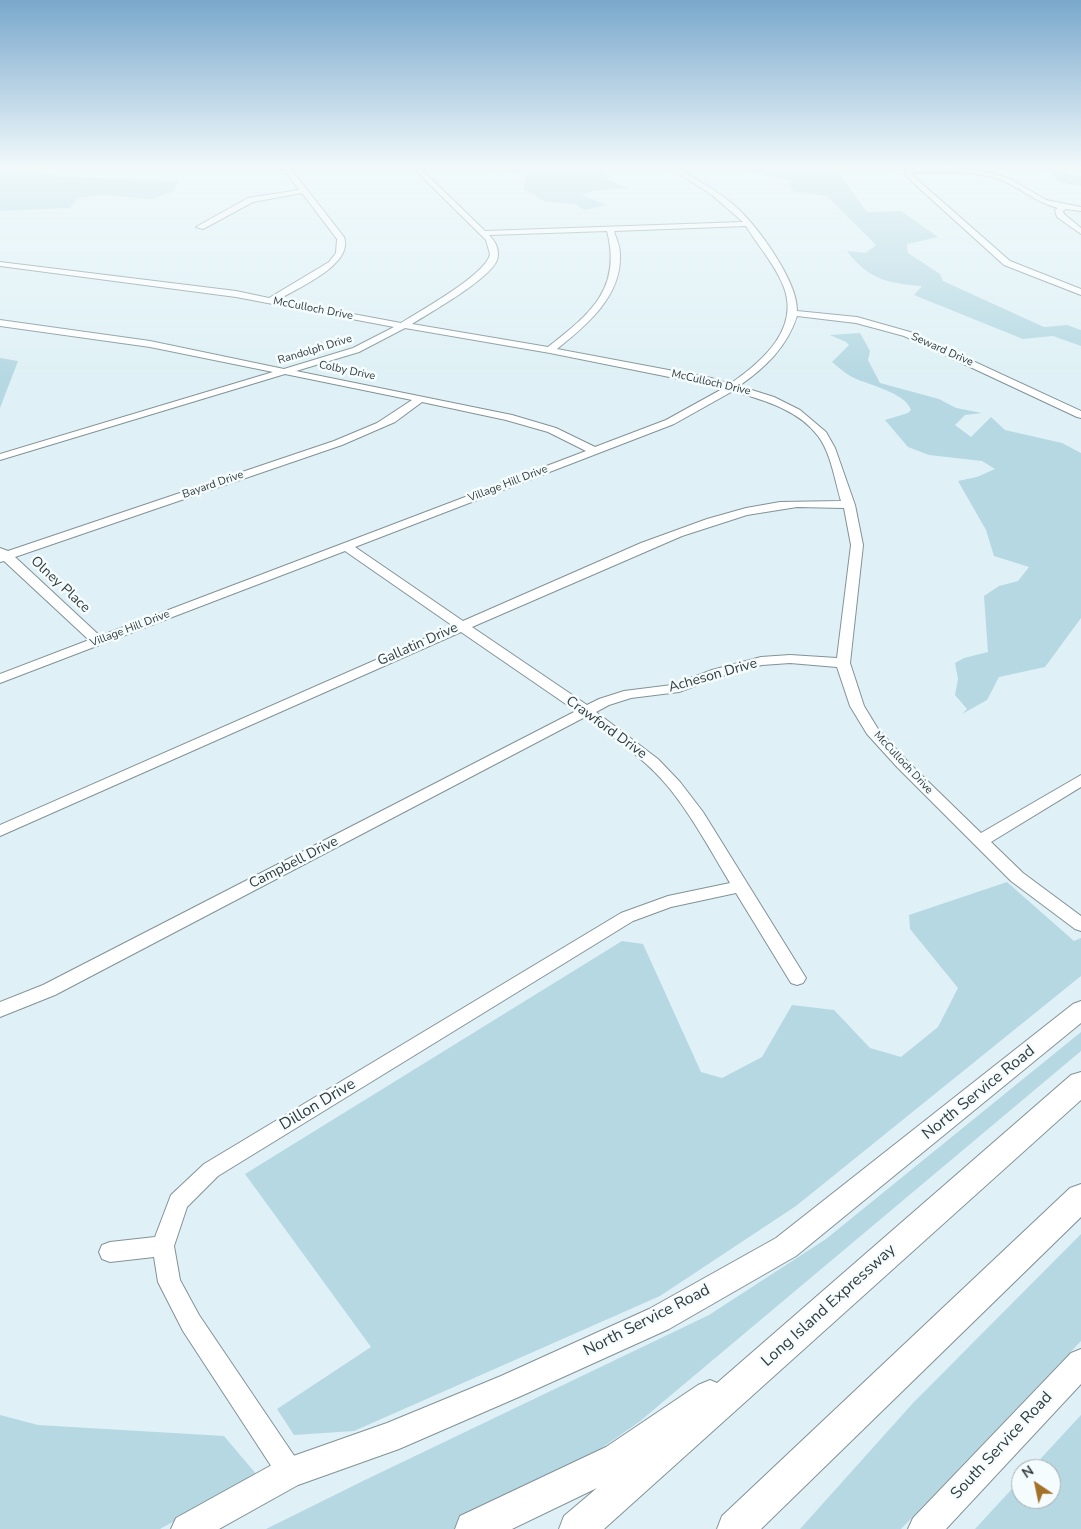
<!DOCTYPE html>
<style>
body{margin:0}
#map{position:relative;width:1081px;height:1529px;overflow:hidden;background:#dff1f6;font-family:"Nunito Sans",sans-serif}
canvas{display:block}
.north{position:absolute;left:1011px;top:1459px;width:50px;height:50px;box-sizing:border-box;background:#f5fcfe;border:1px solid #a8afb1;border-radius:50%;rotate:326deg;font-size:14px;font-weight:700;line-height:20px;text-align:center;color:#343b3d}
.north::after{content:'';display:block;margin:auto;width:18px;height:22px;background:#a37128;clip-path:polygon(50% 0,100% 100%,50% 72%,0 100%)}
</style>
<div id="map">
<canvas width="1081" height="1529"></canvas>
<div class="north">N</div>
</div>
<script>
const context = document.querySelector('canvas').getContext('2d');
context.lineJoin = 'round';
function fillPath(path, color) {
  context.fillStyle = color;
  context.fill(path, 'evenodd');
}
function stroke(path, color, width, dash) {
  context.strokeStyle = color;
  context.lineWidth = width;
  context.lineCap = dash ? 'butt' : 'round';
  context.setLineDash(dash || []);
  context.stroke(path);
}
function write(font, color, halo, rows, align = 'center') {
  context.font = font + ' "Nunito Sans",sans-serif';
  context.lineWidth = 5;
  context.setLineDash([]);
  context.textBaseline = 'middle';
  context.strokeStyle = halo;
  context.fillStyle = color;
  for (const [text, x, y, turn = 0] of rows) {
    context.save();
    context.translate(x, y);
    context.rotate((+turn || 0) * Math.PI / 180);
    context.textAlign = isNaN(turn) ? turn : align;
    if (halo) context.strokeText(text, 0, 0);
    context.fillText(text, 0, 0);
    context.restore();
  }
}
const green = new Path2D(`
 M 0,165 L 57,176 L 178,181 L 174,191 L 152,199 L 104,195 L 78,198 L 70,208 L 0,211 Z
 M 489,165 L 592,165 L 601,168 L 609,180 L 628,188 L 594,191 L 581,195 L 607,205 L 585,210 L 575,204 L 546,202 L 523,189 L 526,176 L 522,174 L 493,171 Z
 M 740,165 L 828,165 L 842,173 L 841,176 L 867,212 L 901,211 L 938,237 L 907,244 L 908,253 L 940,274 L 943,281 L 1044,327 L 1067,325 L 1081,330 L 1081,346 L 1053,336 L 1023,339 L 914,295 L 922,286 C 887,283 869,280 847,251 L 866,253 L 876,245 L 827,196 L 791,191 L 790,181 L 751,172 Z
 M 1011,165 L 1065,165 L 1056,169 L 1076,176 L 1081,176 L 1081,186 L 1060,182 L 1049,172 L 1032,167 Z
 M 860,333 L 870,351 L 868,360 L 880,383 L 939,399 L 956,408 L 982,413 L 965,415 L 955,425 L 971,437 L 991,417 L 1005,430 L 1062,443 L 1081,453 L 1081,618 L 1045,667 L 999,677 L 987,700 L 962,714 L 967,709 L 955,695 L 958,679 L 955,663 L 964,658 L 988,652 L 984,596 L 999,586 L 1018,581 L 1029,567 L 994,556 L 986,530 L 958,481 L 977,477 L 995,469 L 982,461 L 929,455 L 908,447 L 885,420 L 908,413 L 911,410 C 906,393 869,385 854,378 C 846,374 839,368 832,362 L 849,345 L 846,342 L 830,335 Z
 M 0,358 L 18,361 L 0,408 Z
 M 1007,882 L 1074,941 L 1081,938 L 1081,976 L 796,1206 L 660,1296 L 354,1431 L 294,1435 L 277,1409 L 371,1347 L 245,1174 L 622,941 L 643,944 L 701,1072 L 722,1078 L 762,1057 L 792,1005 L 834,1010 L 870,1048 L 901,1057 L 938,1027 L 958,988 L 910,929 L 909,915 Z
 M 1081,1032 L 1081,1051 L 639,1422 L 563,1475 L 454,1529 L 266,1529 L 365,1480 L 709,1315 L 826,1239 Z
 M 1081,1234 L 1081,1341 L 901,1529 L 800,1529 L 913,1403 Z
 M 0,1415 L 38,1425 L 224,1436 L 257,1475 L 160,1529 L 0,1529 Z
 M 1081,1415 L 1081,1529 L 975,1529 L 1021,1479 L 1021,1499 L 1051,1499 L 1051,1469 L 1031,1469 Z`);
const minor = new Path2D(`
 M 281,165 L 288,165 L 344,237 C 354,265 297,288 278,300 L 401,323 C 420,311 487,274 490,254 L 486,240 L 410,165 L 417,165 L 485,231 L 743,222 L 712,195 L 665,165 L 673,165 C 694,178 715,189 734,205 C 756,224 798,281 797,311 L 857,317 L 910,332 L 1081,411 L 1081,418 L 1077,417 L 904,336 L 856,323 L 797,316 C 787,347 765,368 739,386 L 774,397 L 800,410 L 826,432 L 835,448 L 855,505 L 863,545 L 850,663 L 864,706 L 878,729 L 907,761 L 981,833 L 1081,775 L 1081,787 L 991,842 L 1023,873 L 1081,916 L 1081,931 L 1075,929 L 1011,881 L 897,767 L 867,734 L 850,706 L 837,667 L 790,663 L 762,665 L 722,676 L 679,692 L 631,698 L 609,705 L 596,712 L 658,759 L 680,782 L 703,812 L 806,978 L 803,983 L 797,985 L 791,983 L 736,893 L 671,907 L 633,921 L 218,1176 L 187,1207 L 174,1246 L 180,1280 L 199,1315 L 299,1463 L 302,1472 L 299,1481 L 290,1484 L 281,1481 L 183,1331 L 158,1282 L 154,1257 L 110,1262 L 102,1259 L 99,1252 L 102,1245 L 110,1242 L 155,1237 L 171,1195 L 204,1164 L 621,913 L 668,896 L 730,883 C 711,851 693,818 670,789 C 647,760 615,739 585,717 L 55,995 L 0,1017 L 0,1002 L 43,985 L 576,711 L 461,632 L 0,836 L 0,825 L 453,626 L 345,551 L 0,683 L 0,674 L 89,640 L 4,561 L 0,562 L 0,548 L 8,551 L 334,441 L 377,423 L 412,400 L 285,374 L 0,460 L 0,454 L 273,372 L 150,347 L 0,326 L 0,320 L 150,341 L 284,369 L 353,348 L 394,327 L 236,297 L 0,266 L 0,262 L 236,291 L 269,298 L 329,262 L 336,253 L 337,239 L 302,193 L 253,202 L 203,229 L 196,227 L 248,198 L 299,190 ZM 746,226 C 758,246 774,263 783,285 C 801,328 763,361 730,384 L 711,378 L 557,349 C 587,325 622,296 620,254 C 620,246 616,238 614,231 ZM 607,231 C 622,289 590,314 548,347 L 412,324 C 431,312 490,279 497,260 C 500,251 496,242 489,235 ZM 405,328 L 550,353 L 724,388 L 666,420 L 595,447 L 556,428 L 512,415 L 296,371 L 359,352 ZM 733,391 C 762,400 798,409 818,436 C 831,453 835,481 841,501 L 780,502 L 746,508 L 707,519 L 641,543 L 463,621 L 355,547 L 674,424 ZM 422,402 L 506,420 L 548,432 L 586,451 L 100,636 L 15,557 L 342,445 L 395,422 ZM 797,507 L 844,508 L 851,545 L 837,658 L 790,655 L 761,657 L 712,670 L 672,685 L 624,691 L 599,699 L 587,705 L 472,627 L 682,536 L 747,515 Z
 M 877,165 L 964,169 L 992,173 L 1012,180 L 1046,200 L 1081,207 L 1081,211 L 1066,209 L 1063,211 L 1064,214 L 1081,228 L 1081,234 L 1057,217 L 1055,210 L 1058,208 C 1034,202 1020,187 999,179 C 972,170 942,173 914,172 L 912,175 L 1010,261 L 1081,289 L 1081,295 L 1004,265 L 909,179 L 905,175 L 907,171 Z`);
const major = new Path2D(`
 M 1081,1001 L 1081,1023 L 796,1256 L 669,1329 L 521,1396 L 399,1449 L 298,1485 L 219,1529 L 171,1529 L 176,1518 L 279,1461 L 387,1423 L 501,1376 L 649,1309 L 776,1238 L 1073,1004 Z
 M 1081,1349 L 1081,1384 L 946,1529 L 908,1529 L 913,1518 L 1071,1353 Z`);
const highway = new Path2D(`
 M 1081,1072 L 1081,1100 L 604,1529 L 559,1529 L 564,1516 L 597,1488 L 512,1529 L 455,1529 L 460,1516 L 606,1447 L 698,1385 L 710,1380 L 717,1383 L 1071,1075 Z
 M 1081,1184 L 1081,1217 L 761,1529 L 717,1529 L 722,1516 L 1070,1188 Z`);
const farStreetnames = [
 ["McCulloch Drive",313,309,11],
 ["Randolph Drive",315,350,-17],
 ["Seward Drive",942,350,24],
 ["Colby Drive",347,371,12],
 ["McCulloch Drive",711,383,13],
 ["Village Hill Drive",508,484,-21],
 ["Bayard Drive",213,485,-19],
 ["Village Hill Drive",130,629,-21],
 ["McCulloch Drive",903,763,47]
];
const streetNames = [
 ["Olney Place",60,585,43],
 ["Gallatin Drive",418,645,-24],
 ["Acheson Drive",713,676,-16],
 ["Crawford Drive",606,728,36],
 ["Campbell Drive",294,863,-27]
];
const nearStreetnames = [
 ["North Service Road",979,1093,-39],
 ["Dillon Drive",318,1105,-31],
 ["Long Island Expressway",829,1306,-42],
 ["North Service Road",647,1321,-27],
 ["South Service Road",1002,1446,-47]
];
fillPath(green, '#b5d8e2');
stroke(minor, '#829297', 2);
stroke(major, '#829297', 2);
stroke(highway, '#829297', 2);
fillPath(minor, '#fff');
fillPath(major, '#fff');
fillPath(highway, '#fff');
const sky = context.createLinearGradient(0, 0, 0, 379);
sky.addColorStop(0, '#79a8cc');
sky.addColorStop(0.44, '#f1f9fb');
sky.addColorStop(1, '#f1f9fb00');
context.fillStyle = sky;
context.fillRect(0, 0, 1081, 379);
write('11px', '#343b3d', '#f5fcfe', farStreetnames);
write('14px', '#343b3d', '#f5fcfe', streetNames);
write('16px', '#343b3d', '#f5fcfe', nearStreetnames);
</script>
